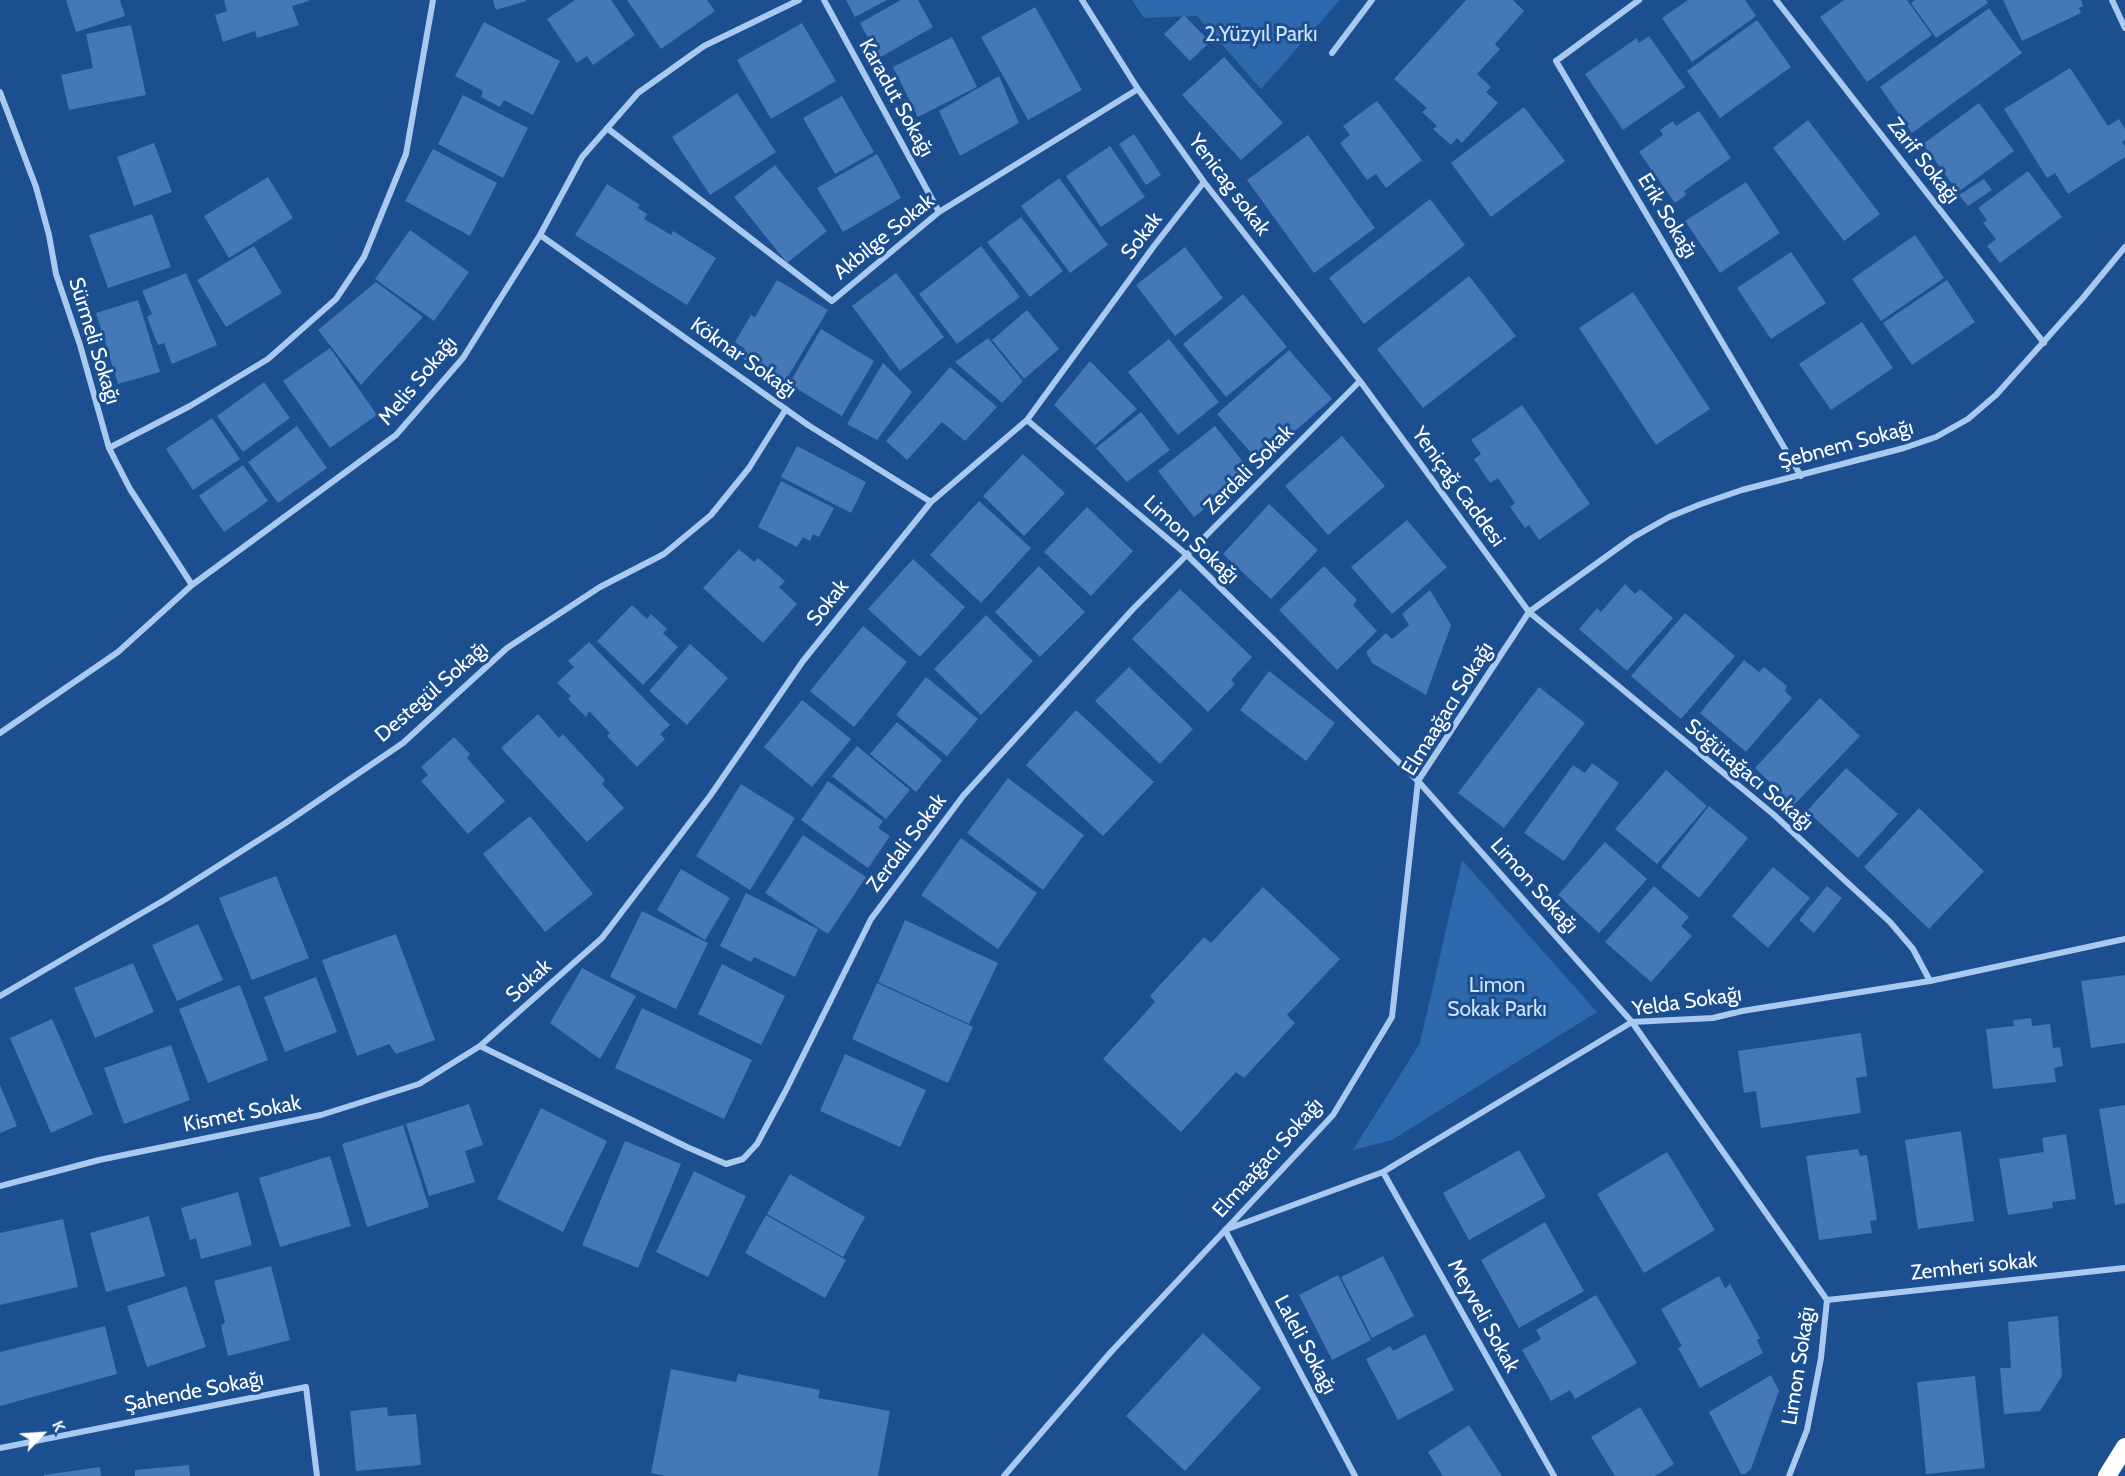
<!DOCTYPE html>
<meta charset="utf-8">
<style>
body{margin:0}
#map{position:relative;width:2125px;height:1476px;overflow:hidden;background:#1b4f8f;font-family:Cabin,sans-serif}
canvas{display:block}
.north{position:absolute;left:12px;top:1404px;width:60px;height:60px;-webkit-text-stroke:4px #1b4f8f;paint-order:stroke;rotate:65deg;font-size:16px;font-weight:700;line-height:24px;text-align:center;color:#fff}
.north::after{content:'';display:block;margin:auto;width:21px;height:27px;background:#fff;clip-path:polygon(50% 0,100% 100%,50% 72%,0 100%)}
</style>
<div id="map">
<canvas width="2125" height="1476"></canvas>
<div class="north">K</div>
</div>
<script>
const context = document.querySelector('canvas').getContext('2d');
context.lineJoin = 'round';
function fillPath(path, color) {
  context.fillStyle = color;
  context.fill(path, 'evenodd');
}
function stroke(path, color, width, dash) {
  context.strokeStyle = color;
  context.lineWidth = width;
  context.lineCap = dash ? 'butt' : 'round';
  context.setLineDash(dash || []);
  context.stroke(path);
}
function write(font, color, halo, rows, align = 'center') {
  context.font = font + ' Cabin,sans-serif';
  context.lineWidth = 6;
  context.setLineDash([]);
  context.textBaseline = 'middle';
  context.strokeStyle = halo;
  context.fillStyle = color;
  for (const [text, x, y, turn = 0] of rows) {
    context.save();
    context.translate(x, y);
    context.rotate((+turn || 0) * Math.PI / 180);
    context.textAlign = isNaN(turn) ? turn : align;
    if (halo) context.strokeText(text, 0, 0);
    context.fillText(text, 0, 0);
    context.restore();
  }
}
const green = new Path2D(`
 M 1132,0 L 1340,0 L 1261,89 L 1197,16 L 1144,18 Z
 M 1462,860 L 1597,1012 L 1392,1140 L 1353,1150 L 1420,1043 Z`);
const building = new Path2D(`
 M 66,0 L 120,0 L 125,16 L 76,32 Z
 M 224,0 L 309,0 L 309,1 L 292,6 L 299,25 L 257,38 L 255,31 L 223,42 L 215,15 L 227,11 Z
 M 493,0 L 526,0 L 526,1 L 496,10 Z
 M 575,0 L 611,0 L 635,35 L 593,65 L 587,56 L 577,63 L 547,19 Z
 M 627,0 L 707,0 L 715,11 L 661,49 Z
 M 846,0 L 887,0 L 855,17 Z
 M 901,0 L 918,0 L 933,27 L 879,58 L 860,23 Z
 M 1466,0 L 1513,0 L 1524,11 L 1495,44 L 1500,49 L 1477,74 L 1491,87 L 1486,92 L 1498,103 L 1462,143 L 1457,138 L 1451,145 L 1433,129 L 1437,126 L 1422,112 L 1427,108 L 1394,79 Z
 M 1688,0 L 1745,0 L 1756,16 L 1692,62 L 1662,18 Z
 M 1844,0 L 1907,0 L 1932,35 L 1867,82 L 1820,17 Z
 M 1915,0 L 1986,0 L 1988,3 L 1936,38 L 1911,3 Z
 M 2003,0 L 2081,0 L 2083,6 L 2079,8 L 2081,13 L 2022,41 Z
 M 1035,7 L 1082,90 L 1028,120 L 981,37 Z
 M 1989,8 L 2022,53 L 1912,133 L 1880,87 Z
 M 1184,15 L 1210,42 L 1190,61 L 1164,34 Z
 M 1757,20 L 1791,67 L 1720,118 L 1687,71 Z
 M 484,22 L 560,61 L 533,115 L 504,100 L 500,107 L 481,97 L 483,91 L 455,76 Z
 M 802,23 L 836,81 L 771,119 L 737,60 Z
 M 131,25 L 146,95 L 69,110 L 61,75 L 93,68 L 86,34 Z
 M 1649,36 L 1685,87 L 1623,130 L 1585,74 L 1637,38 L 1639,43 Z
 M 952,37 L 977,87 L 918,117 L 893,67 Z
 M 1224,57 L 1283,123 L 1241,160 L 1182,95 Z
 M 2070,68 L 2108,126 L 2119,119 L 2125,129 L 2125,140 L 2122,142 L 2125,146 L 2125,157 L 2068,194 L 2055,173 L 2047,178 L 2004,109 Z
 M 999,76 L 1019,123 L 960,156 L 939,111 Z
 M 737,93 L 776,152 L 710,195 L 672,137 Z
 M 463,95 L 528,128 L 503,178 L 438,144 Z
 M 842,96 L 874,152 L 835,174 L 803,118 Z
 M 1377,101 L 1422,160 L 1386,188 L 1376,174 L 1367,180 L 1340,143 L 1350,135 L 1343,126 Z
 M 1979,103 L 2014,151 L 1958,192 L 1923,144 Z
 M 1524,107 L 1565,161 L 1491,217 L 1451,163 Z
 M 1699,111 L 1731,158 L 1684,191 L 1686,195 L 1675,203 L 1639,152 L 1663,135 L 1660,130 L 1673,121 L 1676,126 Z
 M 1808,120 L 1880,214 L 1844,241 L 1773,148 Z
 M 1134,134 L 1161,175 L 1146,185 L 1119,144 Z
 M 1308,135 L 1375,228 L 1314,273 L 1247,180 Z
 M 154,143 L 172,192 L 134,206 L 117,157 Z
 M 1110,146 L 1145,197 L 1101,227 L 1066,176 Z
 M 433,149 L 497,183 L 470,236 L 405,201 Z
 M 877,154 L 901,198 L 843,232 L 817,188 Z
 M 775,165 L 827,231 L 787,263 L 734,197 Z
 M 2028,171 L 2062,217 L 2000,263 L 1987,246 L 1996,239 L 1983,223 L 1987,220 L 1978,208 Z
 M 268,177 L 293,218 L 229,258 L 204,216 Z
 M 1059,178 L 1108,245 L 1070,273 L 1021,206 Z
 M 1984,179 L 1992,190 L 1968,206 L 1959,195 Z
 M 1746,182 L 1780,233 L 1720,273 L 1685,221 Z
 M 607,184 L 640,205 L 638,208 L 647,214 L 644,219 L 671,235 L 673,231 L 716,258 L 687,305 L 575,235 Z
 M 1430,199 L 1465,245 L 1364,324 L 1329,278 Z
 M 152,214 L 171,267 L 108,288 L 89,235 Z
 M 1021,217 L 1063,271 L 1030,297 L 987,242 Z
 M 410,230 L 469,272 L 434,321 L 375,279 Z
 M 1915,235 L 1944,278 L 1881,321 L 1852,279 Z
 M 254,246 L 282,293 L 226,327 L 197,280 Z
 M 981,246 L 1020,297 L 957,344 L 919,294 Z
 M 1185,247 L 1223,298 L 1175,336 L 1136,285 Z
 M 1791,252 L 1826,303 L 1771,339 L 1737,288 Z
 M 186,273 L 217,345 L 172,364 L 164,343 L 158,345 L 147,317 L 152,314 L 142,291 Z
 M 896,273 L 944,337 L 900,371 L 852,306 Z
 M 1469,276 L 1516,336 L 1423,408 L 1377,349 Z
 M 777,280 L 828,310 L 784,383 L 740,357 L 745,349 L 735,342 L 751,315 L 755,317 Z
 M 1947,280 L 1975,322 L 1912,365 L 1883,323 Z
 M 376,282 L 423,317 L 361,385 L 318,330 Z
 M 1633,292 L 1710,409 L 1656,445 L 1579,328 Z
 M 1243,294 L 1287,347 L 1226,397 L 1183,344 Z
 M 138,300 L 160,372 L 118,384 L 96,313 Z
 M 1027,310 L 1059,349 L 1024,379 L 992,340 Z
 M 1862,322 L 1893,368 L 1831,410 L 1799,364 Z
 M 821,329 L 874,361 L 842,416 L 789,384 Z
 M 988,338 L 1023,381 L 1002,403 L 955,362 Z
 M 1169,339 L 1219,402 L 1178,435 L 1128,372 Z
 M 330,348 L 377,415 L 330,448 L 283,381 Z
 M 1289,350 L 1332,399 L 1259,462 L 1217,414 Z
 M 1090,361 L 1137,409 L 1095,445 L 1054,405 Z
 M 883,363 L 912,392 L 877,440 L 847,424 Z
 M 950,367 L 997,407 L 965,441 L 942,422 L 907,460 L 886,441 Z
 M 264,382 L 290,418 L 243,452 L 217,416 Z
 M 1522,405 L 1590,504 L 1539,540 L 1529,525 L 1525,528 L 1510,507 L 1515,503 L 1498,478 L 1490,483 L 1474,459 L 1481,454 L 1471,440 Z
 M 1141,412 L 1170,450 L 1127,482 L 1096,448 Z
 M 212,418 L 240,459 L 193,490 L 166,449 Z
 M 297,426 L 327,468 L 278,503 L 248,462 Z
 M 1215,426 L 1251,472 L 1194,517 L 1158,471 Z
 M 1342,436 L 1385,486 L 1328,535 L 1285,486 Z
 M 797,446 L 866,482 L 851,513 L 781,477 Z
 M 1023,454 L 1065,493 L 1024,536 L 983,496 Z
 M 243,465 L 268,501 L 224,532 L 199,496 Z
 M 781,481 L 834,508 L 819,537 L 813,534 L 810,541 L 803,537 L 797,547 L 758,527 Z
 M 979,501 L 1031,548 L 981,603 L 930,555 Z
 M 1269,504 L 1318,550 L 1271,599 L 1223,554 Z
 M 1087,507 L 1133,551 L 1091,596 L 1044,552 Z
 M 1407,520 L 1447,567 L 1392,614 L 1351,567 Z
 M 739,549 L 754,562 L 758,558 L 785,581 L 779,587 L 797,604 L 763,643 L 703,588 Z
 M 913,559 L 965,607 L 920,657 L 868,609 Z
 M 1039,566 L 1085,612 L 1040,657 L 995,612 Z
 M 1324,566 L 1357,600 L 1353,605 L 1377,631 L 1337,670 L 1279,610 Z
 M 1625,584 L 1635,594 L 1640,589 L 1673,618 L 1627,671 L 1579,629 L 1597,608 L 1601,612 Z
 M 1180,589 L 1252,657 L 1231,680 L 1235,684 L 1208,712 L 1132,639 Z
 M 1430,590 L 1451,625 L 1426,695 L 1372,663 L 1366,652 L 1386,633 L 1392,639 L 1409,625 L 1402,614 Z
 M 632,605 L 647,619 L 651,614 L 667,629 L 663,633 L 678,647 L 643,685 L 597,641 Z
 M 1685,613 L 1735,656 L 1681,719 L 1631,676 Z
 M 986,615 L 1033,661 L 981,715 L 934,669 Z
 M 863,626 L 907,662 L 854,727 L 810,691 Z
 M 589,642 L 670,725 L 660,734 L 665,739 L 637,767 L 607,736 L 610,733 L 589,711 L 586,717 L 568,699 L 571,696 L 557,683 L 574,667 L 568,661 Z
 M 690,644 L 728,678 L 687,725 L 649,691 Z
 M 1744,660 L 1759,672 L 1764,667 L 1787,686 L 1785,691 L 1792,698 L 1746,752 L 1700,713 Z
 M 1129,667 L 1193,729 L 1160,764 L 1095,701 Z
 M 1269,671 L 1335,723 L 1306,761 L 1240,710 Z
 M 926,677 L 978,719 L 947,756 L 896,715 Z
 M 1539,687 L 1585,723 L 1504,828 L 1458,793 Z
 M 1820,698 L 1860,736 L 1794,805 L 1755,768 Z
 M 802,700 L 851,739 L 812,787 L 764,747 Z
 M 1076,710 L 1154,782 L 1103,836 L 1026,765 Z
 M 538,714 L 559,738 L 563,734 L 605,780 L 602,784 L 624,808 L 587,842 L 501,748 Z
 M 897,722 L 942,760 L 916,792 L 870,754 Z
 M 454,737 L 470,754 L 467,758 L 505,801 L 468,834 L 421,781 L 428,775 L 421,767 Z
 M 857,746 L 910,790 L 886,819 L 832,776 Z
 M 1592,763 L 1619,783 L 1564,861 L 1524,833 L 1573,765 L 1585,773 Z
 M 1846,768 L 1898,814 L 1858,858 L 1807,811 Z
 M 1666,770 L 1707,806 L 1657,864 L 1615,829 Z
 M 1008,778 L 1084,835 L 1043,890 L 967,833 Z
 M 828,781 L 883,821 L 878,828 L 890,836 L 868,868 L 801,820 Z
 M 741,784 L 795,818 L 750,890 L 696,856 Z
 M 1709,806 L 1748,838 L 1699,898 L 1661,867 Z
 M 1919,808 L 1984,871 L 1929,929 L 1864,867 Z
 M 530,816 L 593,894 L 545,932 L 483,854 Z
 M 803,835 L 866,877 L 828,934 L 765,893 Z
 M 961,838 L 1037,893 L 998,949 L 921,895 Z
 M 1605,842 L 1647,879 L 1599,933 L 1558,895 Z
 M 1773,867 L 1810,898 L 1768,948 L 1732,916 Z
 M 681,869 L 730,898 L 705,940 L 657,910 Z
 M 276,876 L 309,958 L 252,980 L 219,898 Z
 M 1654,886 L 1689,917 L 1681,926 L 1692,936 L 1651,982 L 1605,942 Z
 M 1827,886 L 1842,898 L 1814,933 L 1799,920 Z
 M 1263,887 L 1340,959 L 1287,1015 L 1295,1023 L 1244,1078 L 1236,1072 L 1181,1132 L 1103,1059 L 1155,1002 L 1150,996 L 1204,937 L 1211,943 Z
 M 746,893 L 818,929 L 795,977 L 754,957 L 751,962 L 720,946 Z
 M 642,911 L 708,943 L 676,1009 L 610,977 Z
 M 905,920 L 998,963 L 969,1024 L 878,982 Z
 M 198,924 L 223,980 L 177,1001 L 152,945 Z
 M 396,934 L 435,1040 L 396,1054 L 389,1044 L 357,1056 L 322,960 Z
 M 133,963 L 154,1012 L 95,1038 L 74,988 Z
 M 722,964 L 785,996 L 761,1045 L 698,1014 Z
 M 582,968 L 636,996 L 600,1059 L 550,1023 Z
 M 2125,975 L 2125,1043 L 2091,1048 L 2081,981 Z
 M 316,977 L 337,1032 L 285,1052 L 264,997 Z
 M 877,983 L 973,1027 L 948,1083 L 852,1039 Z
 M 240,985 L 268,1060 L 208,1083 L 179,1009 Z
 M 642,1008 L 752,1060 L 724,1119 L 615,1068 Z
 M 2031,1018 L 2032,1026 L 2050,1024 L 2053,1048 L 2060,1047 L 2063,1066 L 2054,1068 L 2056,1082 L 1993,1089 L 1986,1029 L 2014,1026 L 2013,1020 Z
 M 52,1019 L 93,1114 L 51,1133 L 10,1038 Z
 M 1861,1033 L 1867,1076 L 1856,1078 L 1861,1113 L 1761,1128 L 1756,1091 L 1744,1093 L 1738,1051 Z
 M 171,1045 L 190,1100 L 124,1124 L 104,1068 Z
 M 845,1054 L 926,1090 L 900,1147 L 820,1111 Z
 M 0,1085 L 17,1126 L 0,1133 Z
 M 469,1104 L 483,1145 L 465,1151 L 475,1182 L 429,1196 L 406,1124 Z
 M 2125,1105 L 2125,1203 L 2115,1205 L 2099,1109 Z
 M 541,1108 L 607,1141 L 563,1232 L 497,1199 Z
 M 403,1125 L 429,1207 L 367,1227 L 342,1144 Z
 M 1961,1131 L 1974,1221 L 1918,1229 L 1905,1140 Z
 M 2066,1134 L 2076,1199 L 2052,1202 L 2053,1208 L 2008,1215 L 1999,1159 L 2044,1152 L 2042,1138 Z
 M 625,1141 L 681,1164 L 638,1268 L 582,1245 Z
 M 1858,1149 L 1860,1156 L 1867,1155 L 1877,1220 L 1870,1221 L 1872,1233 L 1819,1240 L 1806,1156 Z
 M 1519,1150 L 1546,1197 L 1469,1240 L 1443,1193 Z
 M 1667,1152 L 1715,1230 L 1644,1273 L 1597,1194 Z
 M 330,1156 L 351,1226 L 280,1247 L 259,1178 Z
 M 694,1171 L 746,1196 L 708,1277 L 656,1252 Z
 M 790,1174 L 865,1217 L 843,1257 L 767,1214 Z
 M 238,1192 L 252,1245 L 201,1259 L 196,1238 L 190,1240 L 181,1208 Z
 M 766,1215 L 846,1260 L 825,1298 L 745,1253 Z
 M 149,1216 L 165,1276 L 106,1292 L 90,1233 Z
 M 63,1219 L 78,1287 L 0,1305 L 0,1233 Z
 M 1545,1222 L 1584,1291 L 1519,1328 L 1481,1260 Z
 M 1383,1256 L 1414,1316 L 1372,1338 L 1341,1277 Z
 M 271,1266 L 290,1340 L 228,1356 L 221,1326 L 225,1322 L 214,1281 Z
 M 1338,1275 L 1371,1340 L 1332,1360 L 1299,1295 Z
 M 1719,1276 L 1725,1288 L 1730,1284 L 1760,1338 L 1757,1340 L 1763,1353 L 1700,1388 L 1678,1348 L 1682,1346 L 1661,1309 Z
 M 186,1286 L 206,1347 L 147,1367 L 127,1306 Z
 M 1596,1295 L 1637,1363 L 1575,1399 L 1570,1390 L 1551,1401 L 1522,1350 L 1541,1339 L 1536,1330 Z
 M 2058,1316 L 2062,1376 L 2040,1411 L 2004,1414 L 2000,1368 L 2011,1368 L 2008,1322 Z
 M 105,1326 L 117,1374 L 0,1406 L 0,1352 Z
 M 1203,1333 L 1261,1388 L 1185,1471 L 1126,1416 Z
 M 1425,1334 L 1454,1390 L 1398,1420 L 1366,1359 L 1390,1346 L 1393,1351 Z
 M 671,1369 L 736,1382 L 738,1374 L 820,1390 L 818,1398 L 890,1411 L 878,1476 L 666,1476 L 651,1473 Z
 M 1771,1375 L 1779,1391 L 1751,1469 L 1745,1474 L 1741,1474 L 1709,1412 Z
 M 1975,1376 L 1985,1468 L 1926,1474 L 1917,1382 Z
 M 387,1407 L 388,1416 L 416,1414 L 421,1465 L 356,1471 L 350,1411 Z
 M 1640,1407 L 1674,1464 L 1655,1476 L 1615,1476 L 1591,1437 Z
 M 1469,1425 L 1502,1476 L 1443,1476 L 1428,1452 Z
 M 189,1465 L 190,1476 L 135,1476 L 135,1470 Z
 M 100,1467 L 101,1476 L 44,1476 L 44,1475 Z`);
const street = new Path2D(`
 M 824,0 L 939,212
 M 1082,0 L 1138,89 L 1204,182 L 1360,381 L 1529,612 L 1773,814 L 1890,922 L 1913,949 L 1930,981
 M 1639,0 L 1556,61 L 1801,476
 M 1776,0 L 2044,343
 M 2112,0 L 2125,28
 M 1332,53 L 1372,0
 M 0,92 L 36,187 L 49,235 L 56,274 L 80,345 L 109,448 L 130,489 L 192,585
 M 607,128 L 832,301 L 939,212 L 1138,89
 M 540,235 L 808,425 L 931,502
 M 1027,420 L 1187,555 L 1418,781 L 1632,1022 L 1827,1300 L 1821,1358 L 1807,1430 L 1789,1476
 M 109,448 L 190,406 L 268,359 L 336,299 L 364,257 L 406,154 L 433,0
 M 0,733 L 118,652 L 192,585 L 396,435 L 463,358 L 540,235 L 582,157 L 638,93 L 704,46 L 799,0
 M 0,996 L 166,899 L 284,824 L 403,743 L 507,648 L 600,587 L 664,554 L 711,515 L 749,468 L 786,409
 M 480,1046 L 687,1147 L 726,1164 L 743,1159 L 757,1144 L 785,1092 L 871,919 L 963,796 L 1133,609 L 1360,381
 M 1383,1172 L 1554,1476
 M 0,1186 L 99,1160 L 321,1115 L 419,1084 L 480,1046 L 602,938 L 710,796 L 803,661 L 931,502 L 1027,420 L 1154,246 L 1204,182
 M 1827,1300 L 2124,1268
 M 0,1448 L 306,1387 L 317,1476
 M 1004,1476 L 1110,1353 L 1333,1115 L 1392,1017 L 1418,781 L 1529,612 L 1632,538 L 1669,517 L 1701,504 L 1742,490 L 1904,448 L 1936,437 L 1968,419 L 1996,395 L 2082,299 L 2125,247
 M 1355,1476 L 1225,1230 L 1383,1172 L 1632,1022 L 1713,1018 L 1742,1011 L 1930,981 L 2125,939`);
const highway = new Path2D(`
 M 2107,1476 L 2125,1447`);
const parkNames = [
 ["2.Yüzyıl Parkı",1261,35],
 ["Limon",1497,986],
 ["Sokak Parkı",1497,1010]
];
const streetNames = [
 ["Karadut Sokağı",896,98,61],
 ["Zarif Sokağı",1923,161,52],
 ["Yenicag sokak",1229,185,53],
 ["Erik Sokağı",1667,216,59],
 ["Sokak",1142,236,-53],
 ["Akbilge Sokak",884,237,-39],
 ["Sürmeli Sokağı",94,341,73],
 ["Köknar Sokağı",743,358,35],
 ["Melis Sokağı",418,381,-50],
 ["Şebnem Sokağı",1846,445,-15],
 ["Zerdali Sokak",1249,470,-45],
 ["Yeniçağ Caddesi",1458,487,54],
 ["Limon Sokağı",1191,540,42],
 ["Sokak",828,603,-51],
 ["Destegül Sokağı",432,692,-41],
 ["Elmaağacı Sokağı",1448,709,-58],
 ["Söğütağacı Sokağı",1749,775,40],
 ["Zerdali Sokak",907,843,-53],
 ["Limon Sokağı",1534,886,48],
 ["Sokak",529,981,-42],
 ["Yelda Sokağı",1687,1002,-8],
 ["Kismet Sokak",242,1114,-11],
 ["Elmaağacı Sokağı",1268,1158,-48],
 ["Zemheri sokak",1974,1267,-6],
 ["Meyveli Sokak",1483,1316,61],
 ["Laleli Sokağı",1305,1345,62],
 ["Limon Sokağı",1799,1366,-81],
 ["Şahende Sokağı",194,1392,-11]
];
fillPath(green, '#2e69ad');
fillPath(building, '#4478b7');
stroke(street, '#a9c9ee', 6);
stroke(highway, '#fff', 18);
write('21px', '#cfe3fa', '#1b4f8f', parkNames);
write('21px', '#fff', '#1b4f8f', streetNames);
</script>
